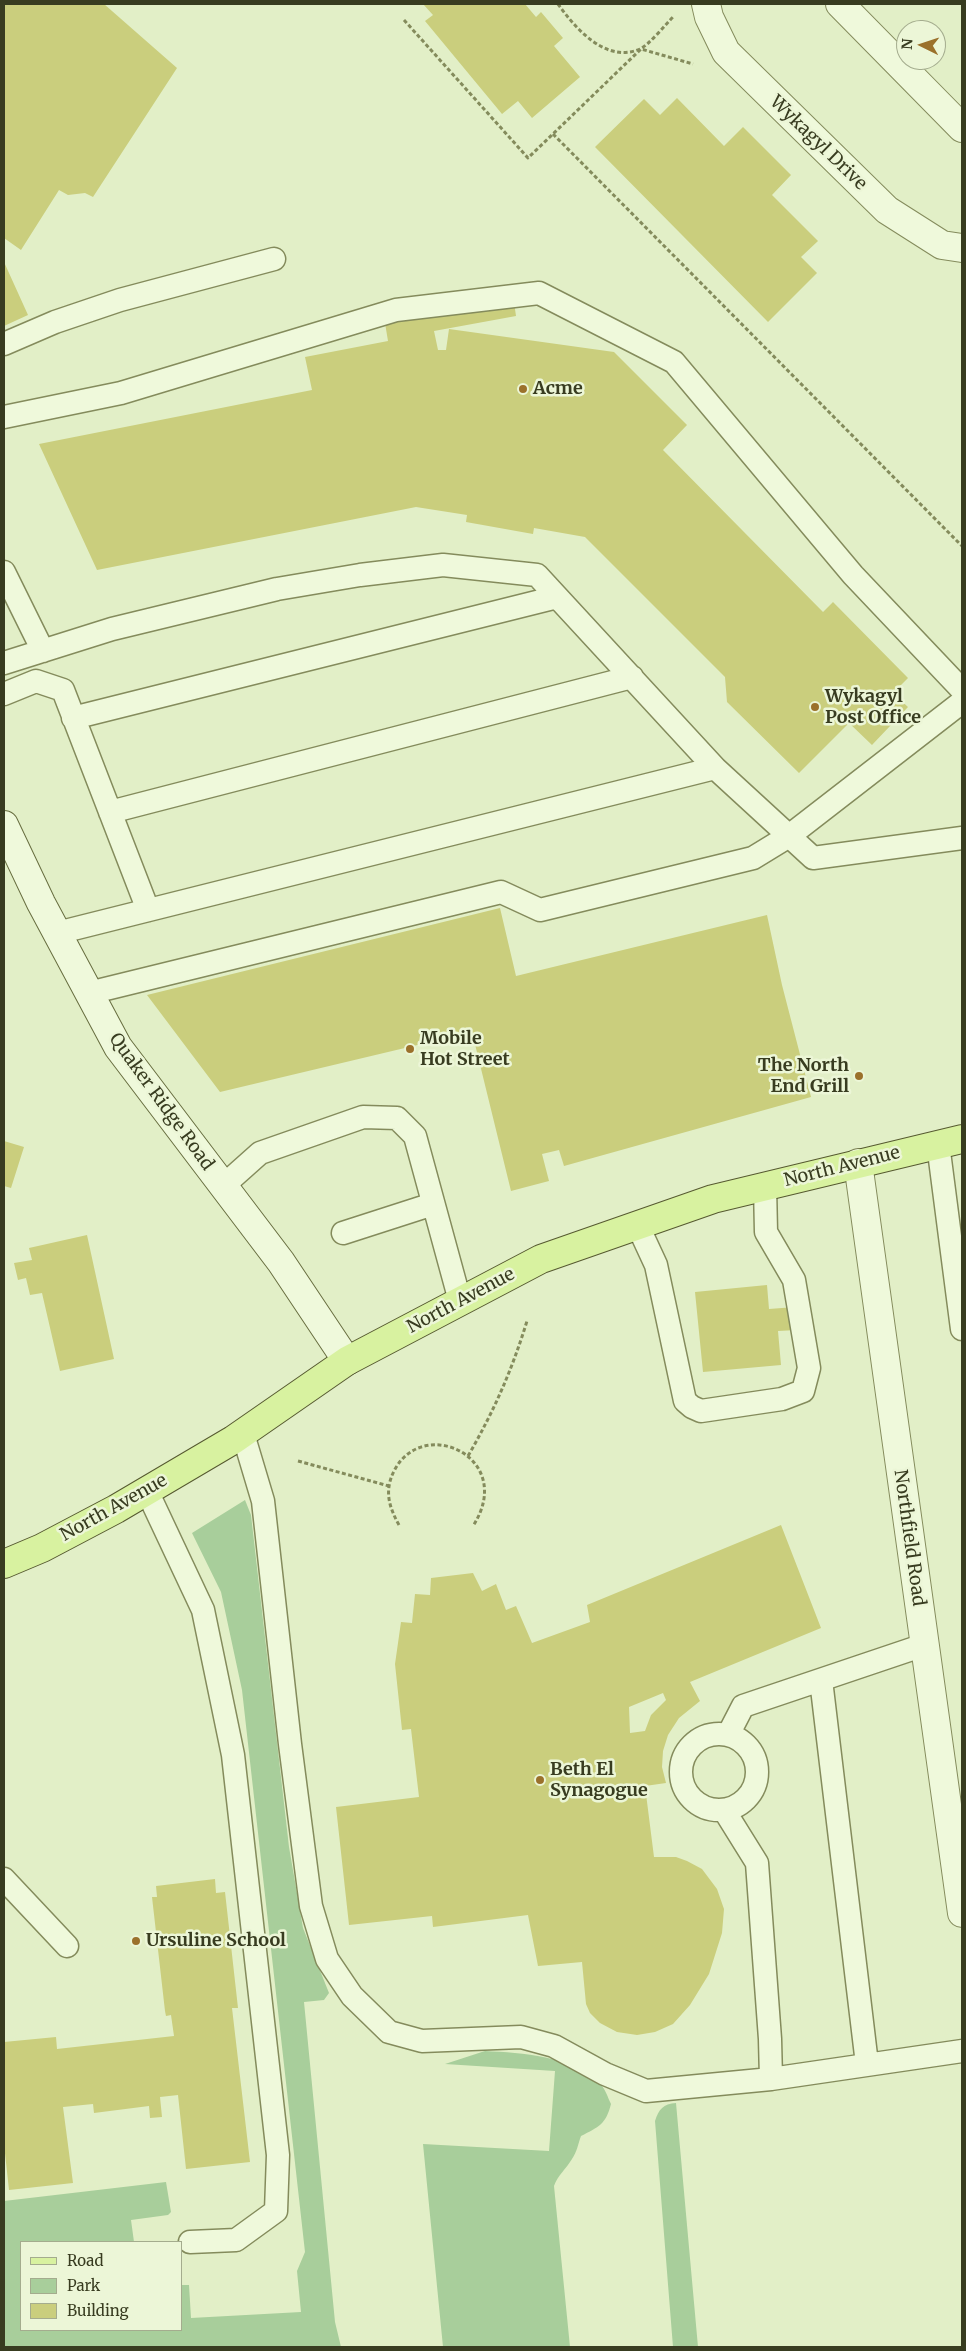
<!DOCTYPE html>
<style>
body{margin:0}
#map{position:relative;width:966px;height:2351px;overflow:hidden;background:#e2efc7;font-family:Merriweather,serif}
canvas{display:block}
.frame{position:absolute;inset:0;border:5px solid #383c20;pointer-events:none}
.legend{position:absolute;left:20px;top:2241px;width:162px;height:90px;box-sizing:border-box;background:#ecf6d7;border:1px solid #a4ac8e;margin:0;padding:6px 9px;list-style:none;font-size:15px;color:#383c20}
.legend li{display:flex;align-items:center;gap:10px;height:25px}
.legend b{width:25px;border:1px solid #a4ac8e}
.north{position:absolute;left:896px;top:20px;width:50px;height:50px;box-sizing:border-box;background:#ecf6d7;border:1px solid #a4ac8e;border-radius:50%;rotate:274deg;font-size:14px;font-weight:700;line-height:20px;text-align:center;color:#383c20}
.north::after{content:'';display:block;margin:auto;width:18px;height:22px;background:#9b712b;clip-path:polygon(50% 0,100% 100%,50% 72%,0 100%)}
</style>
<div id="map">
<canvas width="966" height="2351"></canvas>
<div class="frame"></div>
<ul class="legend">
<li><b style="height:6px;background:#d8f2a0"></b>Road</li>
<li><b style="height:14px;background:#a8ce9b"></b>Park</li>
<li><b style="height:14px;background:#cace7d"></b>Building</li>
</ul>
<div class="north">N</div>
</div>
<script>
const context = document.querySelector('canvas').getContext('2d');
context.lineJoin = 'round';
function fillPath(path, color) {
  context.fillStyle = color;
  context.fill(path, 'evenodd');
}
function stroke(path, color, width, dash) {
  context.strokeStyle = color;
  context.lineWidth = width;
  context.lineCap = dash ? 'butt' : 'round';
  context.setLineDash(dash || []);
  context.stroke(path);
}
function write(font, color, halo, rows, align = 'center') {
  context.font = font + ' Merriweather,serif';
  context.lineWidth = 5;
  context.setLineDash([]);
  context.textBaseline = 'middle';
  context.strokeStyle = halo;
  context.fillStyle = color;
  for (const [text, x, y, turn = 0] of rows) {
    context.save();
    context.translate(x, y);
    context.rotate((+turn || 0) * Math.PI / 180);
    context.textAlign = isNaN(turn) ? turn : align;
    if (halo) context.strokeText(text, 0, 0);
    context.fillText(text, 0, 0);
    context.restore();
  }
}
const green = new Path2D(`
 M 245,1500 L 251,1515 L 289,1847 L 303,1928 L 329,1993 L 324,2000 L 304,2002 L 335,2322 L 341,2347 L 4,2347 L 4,2201 L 166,2182 L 171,2212 L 168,2215 L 131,2220 L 134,2242 L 21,2242 L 21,2330 L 181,2330 L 181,2285 L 189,2285 L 191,2318 L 301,2312 L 297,2271 L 305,2252 L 242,1690 L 221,1592 L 192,1533 Z
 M 485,2051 C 523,2053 570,2055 600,2084 C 605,2088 608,2098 611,2104 C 606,2124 599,2127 581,2136 C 578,2144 577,2152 572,2159 C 566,2169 558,2175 554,2186 L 570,2347 L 443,2347 L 423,2144 L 549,2151 L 555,2071 L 445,2064 Z
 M 676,2103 L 698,2347 L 673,2347 L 655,2121 C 659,2109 663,2104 676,2103 Z`);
const building = new Path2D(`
 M 4,4 L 104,4 L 177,68 L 93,197 L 85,193 L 68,195 L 59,190 L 21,250 L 4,238 Z
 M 423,4 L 525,4 L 536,17 L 541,12 L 563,38 L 554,46 L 580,77 L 532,118 L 518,101 L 502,114 L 425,21 L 433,15 Z
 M 677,98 L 724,146 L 743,127 L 791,175 L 772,195 L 818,241 L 801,257 L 817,273 L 768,322 L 595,147 L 644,99 L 660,115 Z
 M 4,262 L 28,315 L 4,326 Z
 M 514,302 L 516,316 L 434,331 L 438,350 L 446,350 L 449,329 L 614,352 L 687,425 L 663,450 L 823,612 L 833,602 L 908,678 L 893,693 L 908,707 L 872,745 L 849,723 L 799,773 L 727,702 L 725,677 L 585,537 L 534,528 L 533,534 L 466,522 L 467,515 L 416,507 L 97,570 L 39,444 L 312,390 L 305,357 L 388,341 L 385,323 Z
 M 500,908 L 516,976 L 767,915 L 782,985 L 811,1097 L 564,1166 L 559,1150 L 542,1154 L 549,1181 L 511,1191 L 472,1032 L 220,1092 L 147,995 Z
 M 4,1141 L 24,1147 L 11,1188 L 4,1186 Z
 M 87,1235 L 114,1359 L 60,1371 L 42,1293 L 30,1295 L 26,1278 L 18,1280 L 14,1263 L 32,1260 L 29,1248 Z
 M 767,1285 L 769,1309 L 795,1307 L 797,1330 L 778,1331 L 781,1365 L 703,1372 L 695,1292 Z
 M 781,1525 L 821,1628 L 690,1682 L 700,1701 L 679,1718 L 668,1735 L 663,1751 L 662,1767 L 666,1783 L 645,1786 L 654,1857 L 676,1857 L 687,1861 L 702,1869 L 717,1889 L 724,1909 L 722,1933 L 709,1974 L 690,2005 L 673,2024 L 655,2032 L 637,2035 L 617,2032 L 600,2023 L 590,2013 L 586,2004 L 582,1962 L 538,1966 L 528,1915 L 433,1927 L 432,1916 L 349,1925 L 336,1807 L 419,1797 L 411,1729 L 402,1730 L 395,1664 L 401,1622 L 412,1623 L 415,1594 L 430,1595 L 431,1578 L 473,1573 L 482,1591 L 496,1584 L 506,1610 L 516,1606 L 532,1643 L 590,1622 L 587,1605 ZM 663,1693 L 666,1700 L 651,1715 L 645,1731 L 630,1733 L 629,1707 Z
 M 215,1879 L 216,1893 L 225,1892 L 238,2008 L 232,2008 L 250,2162 L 186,2169 L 178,2095 L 160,2097 L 162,2117 L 150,2118 L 149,2106 L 94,2113 L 93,2104 L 63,2107 L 73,2183 L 9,2190 L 4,2144 L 4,2042 L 56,2037 L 57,2049 L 174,2036 L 171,2015 L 166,2016 L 165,2011 L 152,1897 L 157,1897 L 156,1886 Z`);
const path = new Path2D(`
 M 558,4 C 575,28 606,64 640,49 C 649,45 666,24 674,16
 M 404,20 L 528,158 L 641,49 L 693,64
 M 553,134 L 962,546
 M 468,1456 C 494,1411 512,1370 527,1321
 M 298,1461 L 389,1486
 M 399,1525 C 389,1507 384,1491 394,1471 C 423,1414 517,1458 473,1526`);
const lane = new Path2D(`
 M 4,344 L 55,322 L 120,300 L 274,259
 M 4,417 L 121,393 L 396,310 L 539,293 L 674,362 L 853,575 L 962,690
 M 4,572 L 43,651
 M 4,663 L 112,629 L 277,589 L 360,575 L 443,565 L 537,575 L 715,768 L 57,933
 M 4,694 L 36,681 L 63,690 L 148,910
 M 73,718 L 557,597
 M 715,768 L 813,858 L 962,838
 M 110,812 L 632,677
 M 89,993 L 501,892 L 540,910 L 753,858 L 789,836 L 962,702
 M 938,1144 L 962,1329
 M 223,1186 L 260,1153 L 363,1117 L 397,1118 L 415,1136 L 460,1301
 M 637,1224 L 656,1265 L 685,1401 L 692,1407 L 701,1411 L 782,1399 L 803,1391 L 809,1368 L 794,1280 L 766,1232 L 765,1186
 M 343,1233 L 433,1204
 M 243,1434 L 263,1501 L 290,1744 L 311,1906 L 327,1959 L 352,1996 L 389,2032 L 422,2041 L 521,2037 L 554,2046 L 605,2074 L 646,2091 L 771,2079 L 770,2039 L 757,1863 L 724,1810
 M 147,1491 L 203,1610 L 233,1755 L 278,2155 L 276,2211 L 236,2240 L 190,2242
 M 821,1680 L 867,2064
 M681 1772a38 38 0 1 1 76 0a38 38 0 1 1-76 0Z
 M 728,1735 L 743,1706 L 924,1645
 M 4,1879 L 67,1946
 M 771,2079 L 962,2051`);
const street = new Path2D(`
 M 706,4 L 709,17 L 726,52 L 887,210 L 942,245 L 962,248
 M 840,4 L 962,128
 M 858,1163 L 962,1913`);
const secondary = new Path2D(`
 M 4,825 L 41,903 L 118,1047 L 281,1262 L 347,1361`);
const primary = new Path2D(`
 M 4,1564 L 42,1548 L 116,1509 L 233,1440 L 347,1361 L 541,1259 L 713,1199 L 962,1139`);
const markers = [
 [523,389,5,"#9b712b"],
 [815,707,5,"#9b712b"],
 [410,1049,5,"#9b712b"],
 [859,1076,5,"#9b712b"],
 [540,1780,5,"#9b712b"],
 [136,1941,5,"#9b712b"]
];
const streetNames = [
 ["Wykagyl Drive",818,143,44],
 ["Quaker Ridge Road",161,1102,54],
 ["North Avenue",842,1167,-14],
 ["North Avenue",461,1301,-28],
 ["North Avenue",114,1508,-29],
 ["Northfield Road",909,1538,82]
];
const poiNames = [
 ["Acme",533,389],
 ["Wykagyl",825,697],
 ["Post Office",825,718],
 ["Mobile",420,1039],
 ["Hot Street",420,1060],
 ["The North",849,1066,"right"],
 ["End Grill",849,1087,"right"],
 ["Beth El",550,1770],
 ["Synagogue",550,1791],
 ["Ursuline School",146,1941]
];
fillPath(green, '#a8ce9b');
fillPath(building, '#cace7d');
stroke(lane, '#848b5c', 25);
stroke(street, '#848b5c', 30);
stroke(secondary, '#676d3f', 30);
stroke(primary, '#565930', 30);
stroke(path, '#848b5c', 3, [4, 2.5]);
stroke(lane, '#eff9db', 22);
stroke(street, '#eff9db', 28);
stroke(secondary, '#eff9db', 28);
stroke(primary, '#d8f2a0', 28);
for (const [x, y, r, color] of markers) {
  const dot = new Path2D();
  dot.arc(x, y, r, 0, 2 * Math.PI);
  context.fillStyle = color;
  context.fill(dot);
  stroke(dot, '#ecf6d7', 2);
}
write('18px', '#383c20', '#ecf6d7', streetNames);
write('bold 18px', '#383c20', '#ecf6d7', poiNames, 'left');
</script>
